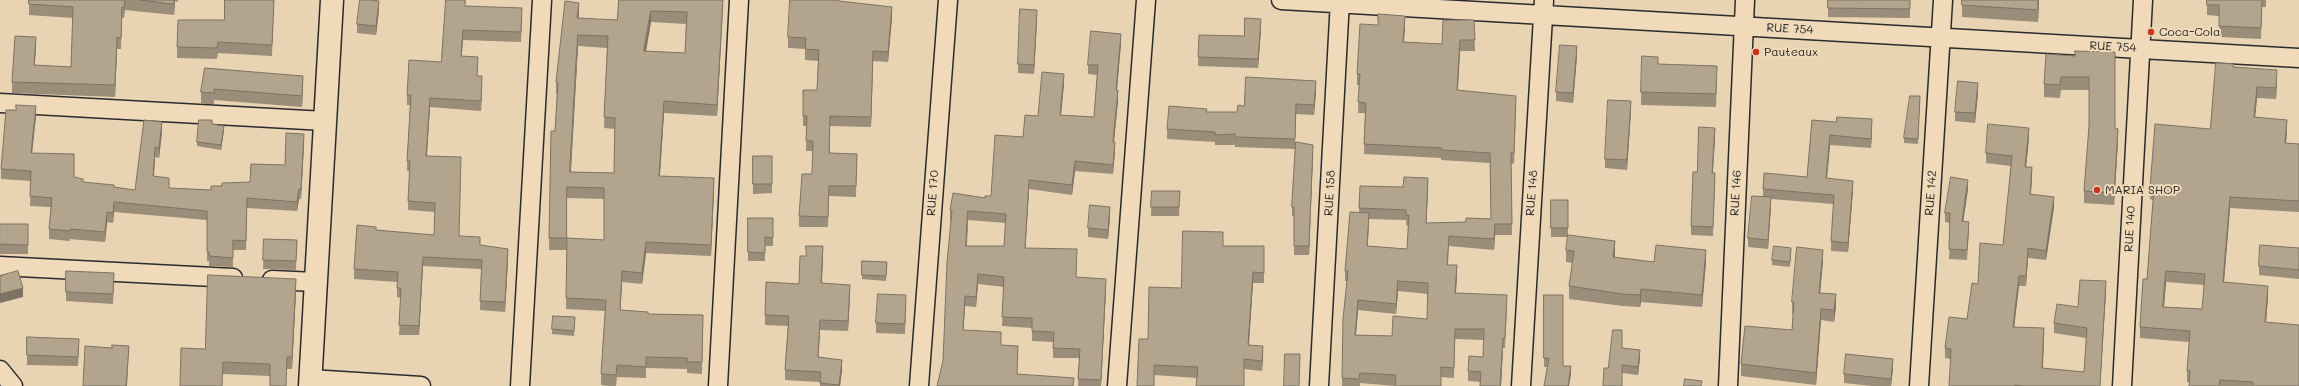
<!DOCTYPE html>
<style>
body{margin:0}
canvas{display:block;background:#e8d3b3}
</style>
<canvas width="2299" height="386"></canvas>
<script>
const context = document.querySelector('canvas').getContext('2d');
context.lineJoin = 'round';
function stroke(path, color, width, dash) {
  context.strokeStyle = color;
  context.lineWidth = width;
  context.lineCap = dash ? 'butt' : 'round';
  context.setLineDash(dash || []);
  context.stroke(path);
}
function fillPath(path, color) {
  context.fillStyle = color;
  context.fill(path, 'evenodd');
}
function write(font, color, halo, rows, align = 'center') {
  context.font = font + ' Mali,sans-serif';
  context.lineWidth = 4;
  context.setLineDash([]);
  context.textBaseline = 'middle';
  context.strokeStyle = halo;
  context.fillStyle = color;
  for (const [text, x, y, turn = 0] of rows) {
    context.save();
    context.translate(x, y);
    context.rotate((+turn || 0) * Math.PI / 180);
    context.textAlign = isNaN(turn) ? turn : align;
    if (halo) context.strokeText(text, 0, 0);
    context.fillText(text, 0, 0);
    context.restore();
  }
}
const street = new Path2D(`
 M 1281,0 L 2299,58
 M 0,103 L 325,121
 M 0,266 L 233,278
 M 272,280 L 316,282
 M 0,370 L 13,386
 M 310,379 L 421,386
 M 520,386 L 542,0
 M 718,386 L 739,0
 M 919,386 L 948,0
 M 1117,386 L 1146,0
 M 1319,386 L 1340,0
 M 1521,386 L 1544,0
 M 1728,386 L 1745,0
 M 1919,386 L 1943,0
 M 2122,386 L 2143,0`);
const secondary = new Path2D(`
 M 310,386 L 332,0`);
const wall = new Path2D(`
 M 29,0 L 178,0 L 178,2 L 175,1 L 174,15 L 125,10 L 124,18 L 122,18 L 121,49 L 117,49 L 115,97 L 12,93 L 12,82 L 36,48 L 34,65 L 71,67 L 73,18 L 29,15 Z
 M 225,0 L 274,0 L 272,56 L 218,53 L 217,59 L 177,58 L 177,47 L 224,20 Z
 M 466,0 L 465,6 L 522,18 L 521,42 L 463,40 L 461,56 L 478,67 L 477,76 L 482,86 L 481,111 L 430,107 L 427,156 L 460,236 L 508,259 L 505,312 L 480,310 L 481,269 L 423,266 L 419,335 L 399,335 L 401,298 L 397,297 L 397,282 L 354,279 L 354,269 L 376,230 L 434,235 L 435,212 L 408,210 L 408,201 L 410,171 L 407,171 L 407,161 L 410,105 L 407,105 L 407,95 L 441,62 Z
 M 619,0 L 723,0 L 723,5 L 717,116 L 664,113 L 660,176 L 714,189 L 711,256 L 646,253 L 642,284 L 622,282 L 620,310 L 648,314 L 703,315 L 702,374 L 687,373 L 687,369 L 646,368 L 646,378 L 617,377 L 616,386 L 609,386 L 601,385 L 601,374 L 605,311 L 566,309 L 567,250 L 549,250 L 551,131 L 555,131 L 557,94 L 556,94 L 556,82 L 579,14 L 578,18 L 617,20 ZM 651,22 L 686,24 L 685,53 L 646,51 ZM 578,46 L 607,48 L 604,128 L 615,129 L 614,173 L 571,172 ZM 567,198 L 604,199 L 604,240 L 567,238 Z
 M 1828,0 L 1910,0 L 1910,18 L 1828,17 Z
 M 1962,0 L 2039,0 L 2038,22 L 1962,17 Z
 M 2207,0 L 2266,0 L 2266,7 L 2262,7 L 2261,39 L 2219,37 L 2219,16 L 2207,15 Z
 M 840,1 L 892,17 L 888,62 L 873,61 L 871,127 L 830,126 L 830,153 L 857,154 L 856,197 L 829,196 L 828,227 L 799,227 L 799,216 L 812,174 L 813,151 L 806,151 L 807,126 L 803,126 L 803,90 L 817,90 L 818,61 L 805,60 L 805,49 L 788,48 L 788,37 Z
 M 379,10 L 376,35 L 357,33 L 357,24 Z
 M 1037,19 L 1034,74 L 1018,73 L 1018,64 Z
 M 1474,20 L 1475,51 L 1460,51 L 1458,90 L 1516,106 L 1514,164 L 1511,163 L 1512,235 L 1495,235 L 1494,250 L 1449,246 L 1448,265 L 1457,276 L 1456,293 L 1507,305 L 1505,348 L 1503,348 L 1501,386 L 1480,386 L 1481,382 L 1468,381 L 1468,371 L 1483,357 L 1484,340 L 1455,339 L 1454,378 L 1441,377 L 1395,386 L 1360,383 L 1360,386 L 1342,386 L 1343,319 L 1347,281 L 1345,281 L 1345,271 L 1359,212 L 1360,186 L 1428,189 L 1426,223 L 1466,222 L 1491,219 L 1490,163 L 1441,160 L 1441,158 L 1364,154 L 1365,113 L 1358,113 L 1359,85 L 1357,85 L 1357,74 L 1405,26 L 1404,42 L 1442,44 ZM 1369,219 L 1406,220 L 1406,225 L 1408,226 L 1407,249 L 1367,246 ZM 1398,291 L 1428,294 L 1427,319 L 1392,336 L 1356,335 L 1358,310 L 1396,314 Z
 M 1261,29 L 1258,68 L 1198,66 L 1199,35 L 1244,36 Z
 M 1121,43 L 1117,90 L 1118,100 L 1114,142 L 1115,151 L 1113,174 L 1075,171 L 1072,195 L 1029,189 L 1025,248 L 1076,277 L 1106,288 L 1101,386 L 1078,386 L 1079,358 L 1053,358 L 1053,342 L 1032,341 L 1032,328 L 1002,326 L 1004,287 L 978,284 L 976,307 L 965,306 L 963,330 L 1001,345 L 1017,374 L 1074,386 L 943,361 L 951,220 L 950,220 L 950,210 L 991,196 L 1023,137 L 1038,116 L 1064,84 L 1061,115 L 1094,117 L 1097,75 L 1088,74 L 1088,65 ZM 968,220 L 1006,223 L 1004,246 L 967,246 Z
 M 2115,52 L 2115,128 L 2118,141 L 2114,205 L 2084,203 L 2084,191 L 2089,127 L 2089,90 L 2061,90 L 2060,98 L 2044,97 L 2044,84 L 2075,56 Z
 M 1577,56 L 1573,103 L 1556,101 L 1556,92 Z
 M 1658,64 L 1717,79 L 1716,107 L 1641,105 L 1641,92 Z
 M 2234,67 L 2277,81 L 2276,99 L 2257,98 L 2255,117 L 2287,131 L 2286,143 L 2299,144 L 2299,212 L 2230,208 L 2224,282 L 2268,297 L 2266,322 L 2299,386 L 2189,386 L 2190,382 L 2187,382 L 2187,371 L 2189,342 L 2140,338 L 2140,327 L 2147,279 L 2153,200 L 2150,199 L 2150,188 L 2210,129 ZM 2166,282 L 2204,285 L 2202,309 L 2164,307 Z
 M 205,68 L 303,88 L 302,107 L 214,100 L 214,104 L 201,104 L 201,92 Z
 M 1316,91 L 1314,115 L 1296,114 L 1295,148 L 1313,153 L 1309,255 L 1294,255 L 1294,216 L 1292,216 L 1292,207 L 1295,149 L 1235,147 L 1235,145 L 1215,145 L 1215,142 L 1167,139 L 1167,129 L 1207,112 L 1237,112 L 1244,106 Z
 M 1978,93 L 1975,123 L 1955,121 L 1955,112 Z
 M 1920,96 L 1918,144 L 1904,143 L 1904,138 Z
 M 1631,110 L 1627,170 L 1605,168 L 1605,159 Z
 M 36,116 L 32,153 L 74,177 L 83,182 L 114,188 L 135,190 L 162,132 L 159,158 L 155,157 L 154,176 L 169,188 L 211,190 L 222,186 L 250,182 L 285,165 L 304,144 L 301,199 L 299,199 L 297,211 L 247,208 L 246,250 L 233,250 L 233,267 L 209,266 L 209,261 L 207,261 L 207,220 L 114,212 L 113,223 L 107,222 L 105,242 L 70,239 L 70,241 L 49,239 L 49,229 L 51,207 L 30,206 L 31,181 L 1,179 L 1,169 Z
 M 1812,120 L 1872,129 L 1871,148 L 1830,145 L 1827,178 L 1853,190 L 1848,252 L 1831,251 L 1831,241 L 1834,204 L 1771,199 L 1768,249 L 1748,247 L 1748,238 L 1763,196 L 1763,189 L 1807,177 Z
 M 212,124 L 224,130 L 221,150 L 197,146 L 197,142 Z
 M 1715,137 L 1713,173 L 1715,182 L 1713,236 L 1691,235 L 1691,226 L 1697,172 Z
 M 2029,138 L 2026,167 L 2032,177 L 2031,194 L 2054,207 L 2046,260 L 2028,258 L 2026,286 L 2019,286 L 2014,327 L 2044,338 L 2043,368 L 2084,372 L 2086,338 L 2054,333 L 2054,323 L 2078,307 L 2106,291 L 2100,386 L 1949,386 L 1951,359 L 1945,358 L 1945,348 L 1967,319 L 1978,284 L 2003,245 L 2011,166 L 1986,163 L 1986,153 Z
 M 753,156 L 772,156 L 772,193 L 753,194 Z
 M 1968,189 L 1963,221 L 1969,231 L 1967,260 L 1949,259 L 1950,223 L 1945,222 L 1945,213 Z
 M 1152,191 L 1180,191 L 1179,216 L 1151,216 Z
 M 1551,200 L 1568,200 L 1568,237 L 1551,237 Z
 M 1110,217 L 1108,239 L 1088,237 L 1088,228 Z
 M 748,218 L 773,218 L 773,246 L 765,246 L 765,261 L 748,261 Z
 M 0,224 L 28,224 L 28,254 L 0,254 Z
 M 264,239 L 297,240 L 296,270 L 263,269 Z
 M 1223,246 L 1264,246 L 1264,283 L 1253,283 L 1249,345 L 1263,357 L 1262,371 L 1244,369 L 1197,378 L 1154,375 L 1154,386 L 1137,386 L 1148,339 L 1181,288 Z
 M 2299,248 L 2299,279 L 2259,275 L 2259,266 Z
 M 1566,250 L 1615,253 L 1615,257 L 1654,262 L 1706,262 L 1702,307 L 1641,302 L 1640,307 L 1623,306 L 1569,299 L 1569,286 L 1573,263 L 1566,262 Z
 M 1791,253 L 1790,267 L 1772,265 L 1772,260 Z
 M 806,256 L 823,256 L 822,283 L 850,295 L 848,331 L 820,330 L 818,357 L 842,370 L 840,386 L 820,386 L 820,382 L 785,380 L 785,370 L 788,326 L 765,325 L 765,315 L 799,284 Z
 M 862,261 L 887,262 L 886,281 L 862,279 Z
 M 1823,261 L 1820,293 L 1836,306 L 1834,322 L 1821,320 L 1816,385 L 1741,376 L 1741,364 L 1792,330 L 1793,314 L 1792,313 L 1792,302 Z
 M 114,283 L 113,304 L 66,301 L 66,292 Z
 M 296,291 L 292,369 L 287,369 L 270,376 L 223,374 L 205,349 Z
 M 1544,295 L 1563,366 L 1571,375 L 1548,367 L 1544,367 Z
 M 906,304 L 905,334 L 876,333 L 876,323 Z
 M 553,316 L 575,322 L 574,336 L 552,334 Z
 M 27,337 L 79,348 L 78,366 L 27,365 Z
 M 1622,348 L 1640,357 L 1638,375 L 1622,373 L 1608,368 Z
 M 1893,368 L 1891,386 L 1872,386 L 1844,383 L 1844,374 Z`);
const shadedWall = new Path2D(`
 M 174,0 L 175,0 L 174,15 Z
 M 723,0 L 723,5 L 717,116 L 717,105 Z
 M 2038,0 L 2039,0 L 2038,22 Z
 M 379,1 L 379,10 L 376,35 L 376,26 Z
 M 579,3 L 579,14 L 577,29 L 577,18 Z
 M 892,7 L 892,17 L 888,62 L 888,52 Z
 M 1037,10 L 1037,19 L 1034,74 L 1034,65 Z
 M 651,11 L 651,22 L 644,62 L 644,51 Z
 M 1405,16 L 1405,26 L 1403,52 L 1403,42 Z
 M 1261,19 L 1261,29 L 1258,68 L 1258,59 Z
 M 463,30 L 463,40 L 461,66 L 461,56 Z
 M 1121,34 L 1121,43 L 1116,100 L 1116,90 Z
 M 578,35 L 578,46 L 570,183 L 570,172 Z
 M 36,37 L 36,48 L 34,76 L 34,65 Z
 M 117,37 L 117,49 L 115,97 L 115,85 Z
 M 1460,40 L 1460,51 L 1457,100 L 1457,90 Z
 M 1577,46 L 1577,56 L 1573,103 L 1573,93 Z
 M 873,51 L 873,61 L 871,127 L 871,117 Z
 M 2277,70 L 2277,81 L 2276,99 L 2276,88 Z
 M 1064,74 L 1064,84 L 1060,124 L 1060,115 Z
 M 303,76 L 303,88 L 302,107 L 302,96 Z
 M 482,76 L 482,86 L 481,111 L 481,101 Z
 M 1316,81 L 1316,91 L 1314,115 L 1314,105 Z
 M 1978,83 L 1978,93 L 1975,123 L 1975,113 Z
 M 2257,87 L 2257,98 L 2254,128 L 2254,117 Z
 M 1118,90 L 1118,100 L 1113,151 L 1113,142 Z
 M 430,98 L 430,107 L 426,166 L 426,156 Z
 M 664,101 L 664,113 L 659,187 L 659,176 Z
 M 1631,101 L 1631,110 L 1627,170 L 1627,160 Z
 M 36,106 L 36,116 L 31,163 L 31,153 Z
 M 1872,119 L 1872,129 L 1871,148 L 1871,139 Z
 M 2287,120 L 2287,131 L 2285,154 L 2285,143 Z
 M 162,122 L 162,132 L 159,158 L 159,148 Z
 M 224,126 L 224,130 L 221,150 L 221,145 Z
 M 1715,128 L 1715,137 L 1712,182 L 1712,173 Z
 M 2029,128 L 2029,138 L 2025,177 L 2025,167 Z
 M 2118,129 L 2118,141 L 2114,205 L 2114,193 Z
 M 304,134 L 304,144 L 301,199 L 301,189 Z
 M 1830,135 L 1830,145 L 1826,188 L 1826,178 Z
 M 1115,142 L 1115,151 L 1113,174 L 1113,165 Z
 M 1313,145 L 1313,153 L 1309,255 L 1309,246 Z
 M 155,147 L 155,157 L 153,186 L 153,176 Z
 M 1075,161 L 1075,171 L 1072,195 L 1072,185 Z
 M 2032,167 L 2032,177 L 2030,204 L 2030,194 Z
 M 714,178 L 714,189 L 711,256 L 711,245 Z
 M 1428,178 L 1428,189 L 1426,234 L 1426,223 Z
 M 1029,180 L 1029,189 L 1025,257 L 1025,248 Z
 M 1968,180 L 1968,189 L 1962,230 L 1962,221 Z
 M 1853,181 L 1853,190 L 1848,252 L 1848,243 Z
 M 299,189 L 299,199 L 297,211 L 297,202 Z
 M 1771,197 L 1771,207 L 1768,249 L 1768,240 Z
 M 2054,197 L 2054,207 L 2046,260 L 2046,251 Z
 M 2230,197 L 2230,208 L 2223,293 L 2223,282 Z
 M 114,202 L 114,212 L 113,223 L 113,213 Z
 M 1110,207 L 1110,217 L 1108,239 L 1108,230 Z
 M 968,211 L 968,220 L 966,255 L 966,246 Z
 M 107,212 L 107,222 L 105,242 L 105,232 Z
 M 1369,213 L 1369,224 L 1367,257 L 1367,246 Z
 M 1495,224 L 1495,235 L 1494,250 L 1494,239 Z
 M 1615,241 L 1615,253 L 1613,269 L 1613,257 Z
 M 646,242 L 646,253 L 642,284 L 642,273 Z
 M 823,246 L 823,256 L 821,293 L 821,283 Z
 M 2028,248 L 2028,258 L 2026,286 L 2026,276 Z
 M 508,249 L 508,259 L 505,312 L 505,302 Z
 M 1706,250 L 1706,262 L 1702,307 L 1702,295 Z
 M 1823,250 L 1823,261 L 1819,305 L 1819,293 Z
 M 423,257 L 423,266 L 419,335 L 419,326 Z
 M 1457,265 L 1457,276 L 1455,304 L 1455,293 Z
 M 622,271 L 622,282 L 620,321 L 620,310 Z
 M 2166,271 L 2166,282 L 2163,318 L 2163,307 Z
 M 1253,272 L 1253,283 L 1248,355 L 1248,345 Z
 M 978,274 L 978,284 L 976,307 L 976,297 Z
 M 2019,276 L 2019,286 L 2013,337 L 2013,327 Z
 M 296,279 L 296,291 L 292,369 L 292,357 Z
 M 1106,279 L 1106,288 L 1101,386 L 1101,380 Z
 M 1398,281 L 1398,291 L 1396,314 L 1396,304 Z
 M 2106,281 L 2106,291 L 2100,386 Z
 M 850,285 L 850,295 L 848,331 L 848,321 Z
 M 2268,286 L 2268,297 L 2265,333 L 2265,322 Z
 M 23,288 L 23,297 L 0,303 L 0,294 Z
 M 1641,289 L 1641,302 L 1640,307 L 1640,295 Z
 M 1836,294 L 1836,306 L 1834,322 L 1834,310 Z
 M 965,296 L 965,306 L 963,339 L 963,330 Z
 M 1358,300 L 1358,310 L 1355,345 L 1355,335 Z
 M 1821,309 L 1821,320 L 1816,385 L 1816,373 Z
 M 820,320 L 820,330 L 818,367 L 818,357 Z
 M 2044,328 L 2044,338 L 2042,378 L 2042,368 Z
 M 1503,338 L 1503,348 L 1501,386 L 1500,386 Z
 M 129,346 L 127,386 L 126,386 Z
 M 1263,346 L 1263,357 L 1262,371 L 1262,361 Z
 M 1640,350 L 1640,357 L 1638,375 L 1638,367 Z
 M 1893,359 L 1893,368 L 1891,386 L 1891,379 Z
 M 842,360 L 842,370 L 840,386 L 839,386 Z
 M 1571,366 L 1571,375 L 1569,386 L 1568,386 Z`);
const building = new Path2D(`
 M 29,0 L 125,0 L 124,7 L 122,7 L 121,38 L 117,37 L 115,85 L 12,82 L 15,36 L 36,37 L 34,65 L 71,67 L 73,7 L 29,4 Z
 M 140,0 L 174,0 L 174,4 Z
 M 225,0 L 274,0 L 272,45 L 218,42 L 217,48 L 177,47 L 178,20 L 224,20 Z
 M 360,0 L 369,0 L 379,1 L 376,26 L 357,24 Z
 M 446,0 L 465,0 L 465,6 L 522,8 L 521,32 L 463,30 L 461,56 L 478,57 L 477,76 L 482,76 L 481,101 L 430,98 L 426,156 L 461,157 L 459,236 L 480,237 L 480,245 L 508,249 L 505,302 L 480,301 L 482,260 L 423,257 L 419,326 L 399,325 L 401,288 L 397,288 L 398,272 L 354,269 L 357,225 L 376,227 L 376,230 L 434,235 L 435,203 L 408,201 L 410,161 L 407,161 L 411,95 L 407,95 L 409,60 L 441,62 Z
 M 619,0 L 723,0 L 717,105 L 664,101 L 659,176 L 714,178 L 711,245 L 646,242 L 642,273 L 622,271 L 620,310 L 648,312 L 648,314 L 703,315 L 702,362 L 687,362 L 687,358 L 646,357 L 646,367 L 617,365 L 616,375 L 601,374 L 606,300 L 566,298 L 567,238 L 549,238 L 551,131 L 555,131 L 558,83 L 556,82 L 565,1 L 579,3 L 577,18 L 617,20 ZM 651,11 L 687,12 L 685,53 L 644,51 ZM 578,35 L 608,36 L 604,117 L 615,118 L 614,173 L 570,172 ZM 567,187 L 604,188 L 604,240 L 567,238 Z
 M 790,0 L 839,0 L 839,1 L 892,7 L 888,52 L 873,51 L 871,117 L 830,116 L 829,153 L 857,154 L 856,186 L 829,186 L 828,217 L 799,216 L 802,174 L 812,174 L 813,141 L 806,141 L 807,116 L 803,116 L 803,90 L 817,90 L 819,50 L 805,49 L 806,38 L 788,37 Z
 M 1828,0 L 1910,0 L 1910,9 L 1828,8 Z
 M 1962,0 L 2038,0 L 2038,10 L 1962,5 Z
 M 2207,0 L 2262,0 L 2261,28 L 2219,26 L 2219,5 L 2207,5 Z
 M 1020,9 L 1037,10 L 1034,65 L 1018,64 Z
 M 1378,14 L 1405,16 L 1403,42 L 1442,44 L 1443,20 L 1474,20 L 1475,40 L 1460,40 L 1457,90 L 1516,96 L 1514,153 L 1511,153 L 1512,224 L 1495,224 L 1494,239 L 1449,236 L 1447,265 L 1457,265 L 1455,293 L 1507,295 L 1505,338 L 1503,338 L 1500,386 L 1480,386 L 1481,372 L 1468,371 L 1469,356 L 1483,357 L 1484,329 L 1455,329 L 1454,368 L 1441,367 L 1441,386 L 1395,386 L 1396,375 L 1360,373 L 1359,379 L 1342,378 L 1343,319 L 1348,271 L 1345,271 L 1350,212 L 1369,213 L 1367,246 L 1407,249 L 1409,215 L 1406,215 L 1406,210 L 1359,208 L 1360,186 L 1403,187 L 1404,177 L 1428,178 L 1426,223 L 1466,222 L 1466,218 L 1491,219 L 1490,153 L 1441,150 L 1442,148 L 1364,144 L 1366,103 L 1358,102 L 1360,74 L 1357,74 L 1360,24 L 1378,25 ZM 1398,281 L 1428,283 L 1427,319 L 1393,316 L 1392,336 L 1355,335 L 1358,300 L 1396,304 Z
 M 1245,18 L 1261,19 L 1258,59 L 1198,57 L 1199,35 L 1244,36 Z
 M 1091,31 L 1121,34 L 1116,90 L 1118,90 L 1113,142 L 1115,142 L 1113,165 L 1075,161 L 1072,185 L 1029,180 L 1025,248 L 1077,249 L 1076,277 L 1106,279 L 1101,380 L 1078,379 L 1080,349 L 1053,348 L 1054,332 L 1032,331 L 1032,318 L 1002,317 L 1004,277 L 978,274 L 976,297 L 965,296 L 963,330 L 1001,332 L 1001,345 L 1018,346 L 1017,374 L 1074,378 L 1073,386 L 937,386 L 943,361 L 947,262 L 952,211 L 950,210 L 953,193 L 985,198 L 985,196 L 991,196 L 995,135 L 1023,137 L 1025,115 L 1038,116 L 1042,72 L 1064,74 L 1060,115 L 1094,117 L 1098,65 L 1088,65 ZM 968,211 L 1006,214 L 1004,246 L 966,246 Z
 M 1560,45 L 1577,46 L 1573,93 L 1556,92 Z
 M 2075,51 L 2115,52 L 2115,128 L 2118,129 L 2114,193 L 2084,191 L 2089,126 L 2089,77 L 2061,77 L 2060,85 L 2044,84 L 2046,54 L 2075,56 Z
 M 1642,56 L 1658,57 L 1658,64 L 1717,66 L 1716,94 L 1641,92 Z
 M 2216,63 L 2234,64 L 2233,67 L 2277,70 L 2276,88 L 2257,87 L 2254,117 L 2287,120 L 2285,143 L 2299,144 L 2299,201 L 2230,197 L 2223,282 L 2268,286 L 2265,322 L 2299,325 L 2299,386 L 2253,386 L 2253,382 L 2220,380 L 2219,386 L 2189,386 L 2190,371 L 2187,371 L 2190,331 L 2140,327 L 2143,279 L 2147,279 L 2154,188 L 2150,188 L 2155,124 L 2210,129 ZM 2166,271 L 2205,274 L 2202,309 L 2163,307 Z
 M 205,68 L 303,76 L 302,96 L 214,89 L 214,93 L 201,92 Z
 M 1246,77 L 1316,81 L 1314,105 L 1296,104 L 1295,139 L 1235,137 L 1235,134 L 1215,135 L 1215,132 L 1167,129 L 1169,106 L 1207,109 L 1206,112 L 1237,112 L 1238,105 L 1244,106 Z
 M 1958,81 L 1978,83 L 1975,113 L 1955,112 Z
 M 1910,96 L 1920,96 L 1918,139 L 1904,138 Z
 M 1608,100 L 1631,101 L 1627,160 L 1605,159 Z
 M 16,105 L 36,106 L 31,153 L 74,154 L 74,177 L 83,179 L 83,182 L 114,185 L 114,187 L 135,190 L 144,120 L 162,122 L 159,148 L 155,147 L 153,176 L 169,178 L 169,188 L 211,190 L 211,186 L 222,186 L 222,183 L 250,182 L 251,164 L 285,165 L 286,133 L 304,134 L 301,189 L 299,189 L 297,202 L 247,198 L 246,241 L 233,240 L 233,258 L 209,256 L 209,252 L 207,252 L 207,211 L 114,202 L 113,213 L 107,212 L 105,232 L 70,229 L 70,231 L 49,229 L 52,198 L 30,196 L 31,171 L 1,169 L 6,110 L 16,110 Z
 M 1837,117 L 1872,119 L 1871,139 L 1830,135 L 1826,178 L 1853,181 L 1848,243 L 1831,241 L 1834,195 L 1763,189 L 1764,173 L 1807,177 L 1812,120 L 1836,122 Z
 M 199,120 L 212,120 L 212,124 L 224,126 L 221,145 L 197,142 Z
 M 1988,124 L 2029,128 L 2025,167 L 2032,167 L 2030,194 L 2054,197 L 2046,251 L 2028,248 L 2026,276 L 2019,276 L 2013,327 L 2044,328 L 2042,368 L 2084,372 L 2087,328 L 2054,323 L 2057,304 L 2078,307 L 2080,280 L 2106,281 L 2100,386 L 2024,386 L 2015,385 L 2015,386 L 1949,386 L 1951,349 L 1945,348 L 1949,317 L 1967,319 L 1972,283 L 1978,284 L 1980,243 L 2003,245 L 2012,156 L 1986,153 Z
 M 1699,127 L 1715,128 L 1712,173 L 1715,173 L 1713,227 L 1691,226 L 1693,172 L 1697,172 Z
 M 1296,142 L 1313,145 L 1309,246 L 1294,246 L 1294,207 L 1292,207 Z
 M 753,156 L 772,156 L 772,184 L 753,184 Z
 M 1951,177 L 1968,180 L 1962,221 L 1969,222 L 1967,250 L 1949,249 L 1950,213 L 1945,213 Z
 M 1152,191 L 1180,191 L 1179,207 L 1151,207 Z
 M 1752,196 L 1771,197 L 1768,240 L 1748,238 Z
 M 1551,200 L 1568,200 L 1568,228 L 1551,228 Z
 M 1090,205 L 1110,207 L 1108,230 L 1088,228 Z
 M 748,218 L 773,218 L 773,238 L 765,237 L 765,253 L 748,252 Z
 M 0,224 L 28,224 L 28,245 L 0,244 Z
 M 1183,231 L 1223,232 L 1223,246 L 1264,246 L 1264,273 L 1253,272 L 1248,345 L 1263,346 L 1262,361 L 1244,359 L 1244,386 L 1196,386 L 1198,367 L 1154,365 L 1154,386 L 1137,386 L 1139,339 L 1148,339 L 1149,287 L 1181,288 Z
 M 1568,235 L 1615,241 L 1613,257 L 1654,262 L 1656,245 L 1706,250 L 1702,295 L 1641,289 L 1640,295 L 1623,294 L 1569,286 L 1574,251 L 1566,250 Z
 M 264,239 L 297,240 L 296,261 L 263,260 Z
 M 2260,245 L 2299,248 L 2299,270 L 2259,266 Z
 M 806,246 L 823,246 L 821,283 L 850,285 L 848,321 L 820,320 L 818,357 L 842,360 L 839,385 L 820,383 L 821,372 L 785,370 L 789,316 L 765,315 L 766,282 L 799,284 L 800,256 L 806,256 Z
 M 1774,246 L 1791,248 L 1790,262 L 1772,260 Z
 M 1797,247 L 1823,250 L 1819,293 L 1836,294 L 1834,310 L 1821,309 L 1816,373 L 1741,364 L 1745,326 L 1792,330 L 1794,302 L 1792,302 Z
 M 862,261 L 887,262 L 886,276 L 862,275 Z
 M 18,271 L 23,288 L 0,294 L 0,276 Z
 M 66,271 L 114,273 L 113,294 L 66,292 Z
 M 208,275 L 296,279 L 292,357 L 287,357 L 286,386 L 270,386 L 270,364 L 223,362 L 222,386 L 180,386 L 181,348 L 205,349 Z
 M 878,294 L 906,295 L 905,324 L 876,323 Z
 M 1544,295 L 1563,295 L 1563,366 L 1571,366 L 1568,386 L 1544,386 L 1549,358 L 1544,358 Z
 M 553,316 L 575,317 L 574,331 L 552,329 Z
 M 1613,330 L 1622,330 L 1622,348 L 1640,350 L 1638,367 L 1622,365 L 1622,386 L 1603,386 L 1604,368 L 1608,368 Z
 M 27,337 L 79,339 L 78,357 L 27,355 Z
 M 112,345 L 129,346 L 126,386 L 83,386 L 85,346 L 112,348 Z
 M 1285,354 L 1300,354 L 1299,386 L 1284,386 Z
 M 1846,354 L 1893,359 L 1891,379 L 1844,374 Z
 M 1685,379 L 1702,381 L 1701,386 L 1684,386 Z`);
const markers = [
 [2151,32,4,"#c8321e"],
 [1756,52,4,"#c8321e"],
 [2097,190,4,"#c8321e"]
];
const streetNames = [
 ["RUE 754",1790,29,3],
 ["RUE 754",2113,47,3],
 ["RUE 170",933,193,-86],
 ["RUE 158",1330,193,-87],
 ["RUE 148",1532,193,-86],
 ["RUE 146",1736,193,-87],
 ["RUE 142",1931,193,-86],
 ["RUE 140",2130,229,-87]
];
const poiNames = [
 ["Coca-Cola",2159,32],
 ["Pauteaux",1764,52],
 ["MARIA SHOP",2105,190]
];
stroke(street, '#2b2b2b', 21);
stroke(secondary, '#2b2b2b', 25);
stroke(street, '#f0dab9', 18);
stroke(secondary, '#f0dab9', 22);
fillPath(wall, '#9a8d7a');
fillPath(shadedWall, '#7d7363');
fillPath(building, '#b3a48e');
stroke(building, '#7d7363', 1);
for (const [x, y, r, color] of markers) {
  const dot = new Path2D();
  dot.arc(x, y, r, 0, 2 * Math.PI);
  context.fillStyle = color;
  context.fill(dot);
  stroke(dot, '#f0dab9', 1.5);
}
write('12px', '#2b2b2b', '#f0dab9', streetNames);
write('12px', '#2b2b2b', '#f0dab9', poiNames, 'left');
</script>
